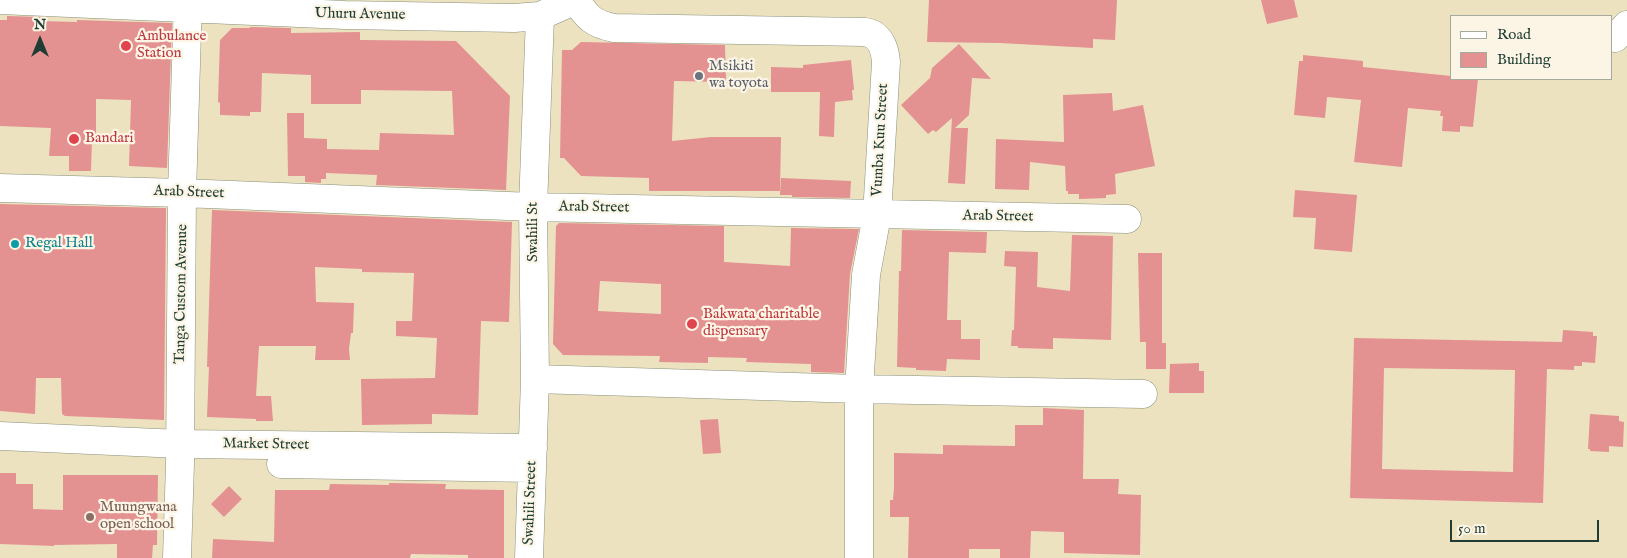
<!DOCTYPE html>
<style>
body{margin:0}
#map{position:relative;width:1627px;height:558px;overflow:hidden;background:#ede2c0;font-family:"IM FELL English",serif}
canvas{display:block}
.legend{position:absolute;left:1450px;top:15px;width:162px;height:65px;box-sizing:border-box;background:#fcf5e5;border:1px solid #a4ab9e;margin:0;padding:6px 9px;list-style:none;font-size:15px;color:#1f3d34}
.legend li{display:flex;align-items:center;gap:10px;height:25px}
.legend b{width:25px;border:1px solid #a4ab9e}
.north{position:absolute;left:15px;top:15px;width:50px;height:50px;-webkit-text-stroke:4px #fcf5e5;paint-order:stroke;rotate:0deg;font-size:14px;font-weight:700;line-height:20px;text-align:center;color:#1f3d34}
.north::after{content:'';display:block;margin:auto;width:18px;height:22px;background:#1f3d34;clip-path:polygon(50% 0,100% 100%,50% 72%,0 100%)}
.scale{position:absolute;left:1450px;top:520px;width:149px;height:22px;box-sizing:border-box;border:2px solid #1f3d34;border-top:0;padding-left:6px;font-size:15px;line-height:18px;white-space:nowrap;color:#1f3d34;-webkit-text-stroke:4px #fcf5e5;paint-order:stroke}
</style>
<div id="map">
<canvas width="1627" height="558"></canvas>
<ul class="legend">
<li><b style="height:6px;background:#fff"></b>Road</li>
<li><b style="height:14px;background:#e39191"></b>Building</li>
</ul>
<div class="north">N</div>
<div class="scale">50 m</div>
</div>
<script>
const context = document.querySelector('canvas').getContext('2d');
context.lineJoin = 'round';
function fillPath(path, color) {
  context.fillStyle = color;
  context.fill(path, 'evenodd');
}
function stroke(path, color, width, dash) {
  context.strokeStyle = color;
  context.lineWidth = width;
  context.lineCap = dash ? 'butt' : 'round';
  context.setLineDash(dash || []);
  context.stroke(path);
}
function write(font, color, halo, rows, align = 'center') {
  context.font = font + ' "IM FELL English",serif';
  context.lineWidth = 4.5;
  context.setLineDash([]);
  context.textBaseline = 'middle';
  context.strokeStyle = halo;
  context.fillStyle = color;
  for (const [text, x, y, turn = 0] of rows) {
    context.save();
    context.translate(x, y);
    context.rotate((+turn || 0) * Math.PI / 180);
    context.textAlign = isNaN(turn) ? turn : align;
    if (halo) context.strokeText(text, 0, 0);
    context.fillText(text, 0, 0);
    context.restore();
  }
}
const building = new Path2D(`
 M 929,0 L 1117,0 L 1115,40 L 1093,39 L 1093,48 L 1000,43 L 927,42 Z
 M 1261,0 L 1294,0 L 1298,17 L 1267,24 Z
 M 7,16 L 42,17 L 41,21 L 77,22 L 77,20 L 172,23 L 167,168 L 129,166 L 131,100 L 96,99 L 96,138 L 92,138 L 91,171 L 69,171 L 69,156 L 49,156 L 51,128 L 0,126 L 0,20 L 7,20 Z
 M 251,27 L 291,28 L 291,33 L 360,32 L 360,40 L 456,41 L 510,96 L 506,190 L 376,185 L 377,175 L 326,173 L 326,179 L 321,179 L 321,183 L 305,182 L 305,176 L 288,176 L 287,113 L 304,113 L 304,138 L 327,139 L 327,149 L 379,150 L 380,133 L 454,135 L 452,91 L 361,90 L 361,104 L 311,104 L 311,75 L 262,73 L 261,112 L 250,112 L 250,116 L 220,115 L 220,103 L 218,102 L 220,40 L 232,28 L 249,28 Z
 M 581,42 L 725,45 L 726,82 L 674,81 L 672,141 L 711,137 L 781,137 L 780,191 L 649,191 L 649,178 L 581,176 L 564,158 L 560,158 L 562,50 L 572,50 Z
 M 959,44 L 991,79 L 972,78 L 969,115 L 955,128 L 968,128 L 965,184 L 948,183 L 952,118 L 936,132 L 933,130 L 928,134 L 901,105 L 930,78 L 932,68 Z
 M 1303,55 L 1363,61 L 1363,67 L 1451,76 L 1451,79 L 1478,79 L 1473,127 L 1460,126 L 1460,132 L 1442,131 L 1443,116 L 1440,116 L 1441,111 L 1408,108 L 1402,167 L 1354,162 L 1361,100 L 1327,97 L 1325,118 L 1294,115 L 1299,61 L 1303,61 Z
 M 851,60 L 854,90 L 852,90 L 853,100 L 835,102 L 834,137 L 819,136 L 820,92 L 771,92 L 771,67 L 803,68 L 803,65 Z
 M 1112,93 L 1113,111 L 1143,105 L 1155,166 L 1115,174 L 1116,194 L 1106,195 L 1106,198 L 1079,199 L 1079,194 L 1068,194 L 1068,191 L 1066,191 L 1065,166 L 1030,162 L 1029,190 L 995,189 L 996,139 L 1064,142 L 1063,95 Z
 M 781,178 L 851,181 L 850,198 L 792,197 L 792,195 L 780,195 Z
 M 1295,190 L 1357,195 L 1352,252 L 1314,249 L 1316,218 L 1293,217 Z
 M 0,204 L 166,208 L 164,420 L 65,416 L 62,414 L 61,378 L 36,378 L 35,414 L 0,411 Z
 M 212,210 L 512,222 L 509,322 L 481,321 L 478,415 L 432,414 L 432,424 L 362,425 L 361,379 L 435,378 L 437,338 L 396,336 L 396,321 L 412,321 L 414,273 L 362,272 L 362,269 L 315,267 L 316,302 L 354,303 L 353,333 L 351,333 L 349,349 L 350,360 L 315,360 L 316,346 L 259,346 L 256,396 L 271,396 L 273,421 L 256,421 L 256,419 L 207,417 L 209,367 L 207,367 Z
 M 559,223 L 724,226 L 724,262 L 790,266 L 791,228 L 859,229 L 850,274 L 844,373 L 811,372 L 811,364 L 746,362 L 747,358 L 708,357 L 708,363 L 659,362 L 660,356 L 563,355 L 553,344 L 556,226 ZM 600,281 L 661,284 L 661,314 L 598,311 Z
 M 902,230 L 987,232 L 986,253 L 949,252 L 947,320 L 961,320 L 961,339 L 980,339 L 980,360 L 947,359 L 946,371 L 916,370 L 916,368 L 897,367 L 899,271 L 901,271 Z
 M 1072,235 L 1113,236 L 1111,340 L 1053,338 L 1053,349 L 1018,348 L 1018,346 L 1011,346 L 1012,330 L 1014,330 L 1016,267 L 1004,266 L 1005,251 L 1038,252 L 1037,287 L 1070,291 Z
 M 1138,253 L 1162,253 L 1162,343 L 1166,343 L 1166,369 L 1146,369 L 1146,342 L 1140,342 Z
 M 1563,330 L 1593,332 L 1593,336 L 1597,336 L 1595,363 L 1582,362 L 1582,366 L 1574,366 L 1574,370 L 1547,369 L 1543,503 L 1350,498 L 1354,338 L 1562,342 ZM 1384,368 L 1515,370 L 1513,472 L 1382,469 Z
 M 1199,363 L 1199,371 L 1204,371 L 1204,393 L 1169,393 L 1170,364 Z
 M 1043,408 L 1084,410 L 1083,479 L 1119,479 L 1118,494 L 1141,495 L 1140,555 L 1064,553 L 1064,532 L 1031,531 L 1030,558 L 1000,558 L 1000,549 L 969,549 L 969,558 L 908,558 L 909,517 L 890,517 L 890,500 L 893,500 L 894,488 L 894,453 L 943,454 L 943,445 L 1015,446 L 1015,425 L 1043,425 Z
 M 1590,414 L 1619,416 L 1619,421 L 1624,422 L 1623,447 L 1609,446 L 1609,452 L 1590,451 L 1590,449 L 1588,449 Z
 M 718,419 L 721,453 L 703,454 L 700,420 Z
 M 0,473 L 16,473 L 16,484 L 33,484 L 33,509 L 63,510 L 63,475 L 158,475 L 157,545 L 153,545 L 152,558 L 117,558 L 117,544 L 54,545 L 54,546 L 0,544 Z
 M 389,483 L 446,484 L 445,489 L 504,490 L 504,558 L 468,558 L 468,555 L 411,554 L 410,558 L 212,558 L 213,539 L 274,542 L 275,490 L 329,490 L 330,484 L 389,485 Z
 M 229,486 L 242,499 L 224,517 L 211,504 Z`);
const minor = new Path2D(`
 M 0,0 L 345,15 L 514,18 L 540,16 L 576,0
 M 576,0 C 587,18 594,24 614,28 L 865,32 C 880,34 885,49 886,62 L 877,215 L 866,275 L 859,389 L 859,558
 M 1615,38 L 1627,25
 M 0,188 L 182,193 L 533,207 L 1127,219
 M 535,379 L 859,389 L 1143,394
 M 0,436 L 180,444 L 533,448
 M 281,464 L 532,468
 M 177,558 L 180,463 L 182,193 L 188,0
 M 529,558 L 535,379 L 533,207 L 540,16`);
const markers = [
 [126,46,6,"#e0444e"],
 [699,76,5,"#6b7280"],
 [74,139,6,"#e0444e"],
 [15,244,5,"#0f9aa8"],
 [692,324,6,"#e0444e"],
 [90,517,5,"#8d6e63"]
];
const streetNames = [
 ["Uhuru Avenue",360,15,1],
 ["Vumba Kuu Street",881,140,-87],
 ["Arab Street",189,193,2],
 ["Arab Street",594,208,1],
 ["Arab Street",998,217,1],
 ["Swahili St",534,232,-90],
 ["Tanga Custom Avenue",182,294,-89],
 ["Market Street",266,445,1],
 ["Swahili Street",531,503,-88]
];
const healthNames = [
 ["Ambulance",137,37],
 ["Station",137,54],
 ["Bandari",85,139],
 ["Bakwata charitable",703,315],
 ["dispensary",703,332]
];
const worshipNames = [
 ["Msikiti",709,67],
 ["wa toyota",709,84]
];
const cultureNames = [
 ["Regal Hall",25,244]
];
const educationNames = [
 ["Muungwana",100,508],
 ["open school",100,525]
];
fillPath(building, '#e39191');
stroke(minor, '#86907a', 29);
stroke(minor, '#fff', 28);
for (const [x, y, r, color] of markers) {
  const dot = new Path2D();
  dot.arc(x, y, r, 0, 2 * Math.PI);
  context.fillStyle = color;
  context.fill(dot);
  stroke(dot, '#fcf5e5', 2);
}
write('15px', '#1f3d34', '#fcf5e5', streetNames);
write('15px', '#be3a42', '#fcf5e5', healthNames, 'left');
write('15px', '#5b616d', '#fcf5e5', worshipNames, 'left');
write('15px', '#0d838f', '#fcf5e5', cultureNames, 'left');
write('15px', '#785e54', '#fcf5e5', educationNames, 'left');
</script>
